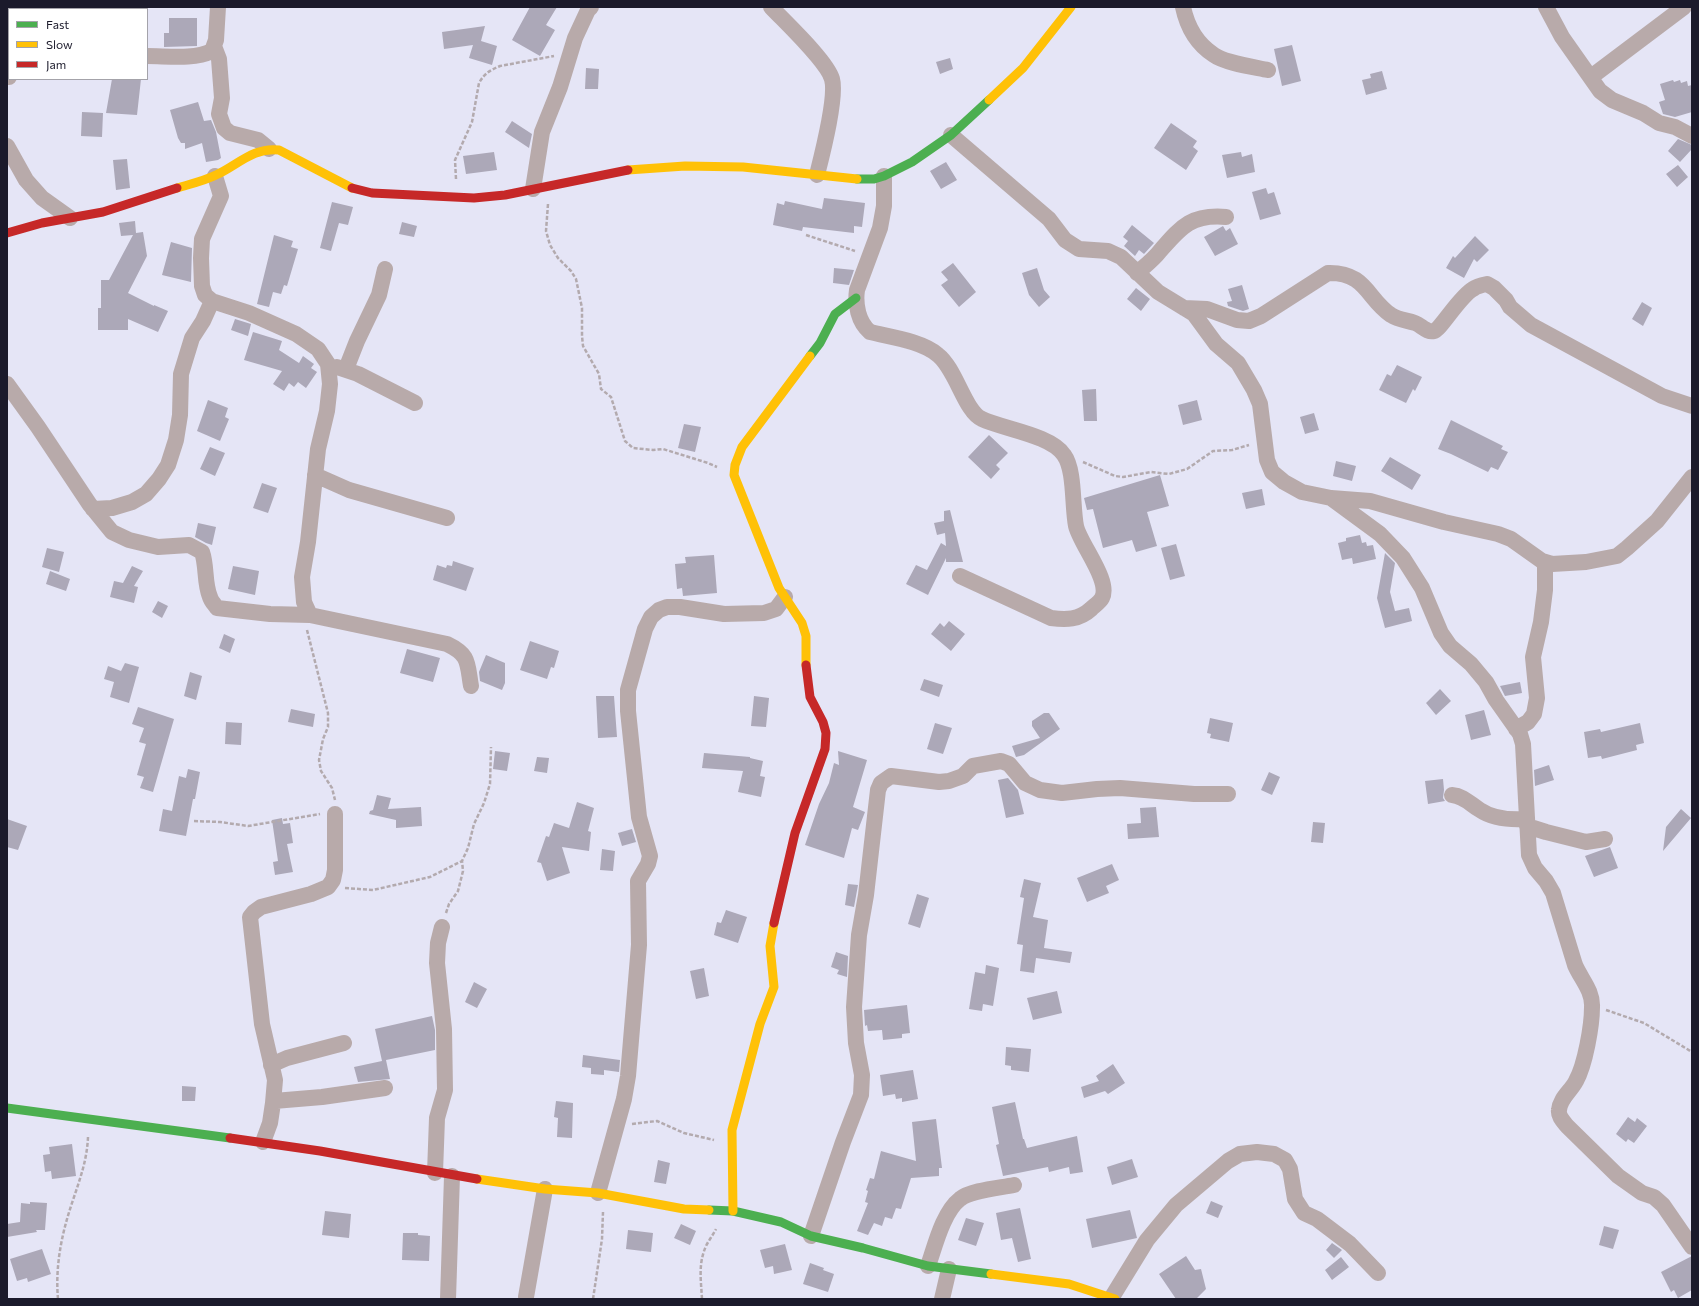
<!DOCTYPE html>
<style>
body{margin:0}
#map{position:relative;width:1699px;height:1306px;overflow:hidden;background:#e5e5f6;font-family:Commissioner,sans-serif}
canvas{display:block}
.frame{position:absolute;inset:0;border:8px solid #1b1a2b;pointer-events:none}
.legend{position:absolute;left:8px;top:8px;width:140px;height:72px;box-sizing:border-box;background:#fff;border:1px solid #a4a3aa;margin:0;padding:5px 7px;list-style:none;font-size:12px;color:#1b1a2b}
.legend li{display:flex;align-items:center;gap:8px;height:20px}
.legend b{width:20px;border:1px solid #a4a3aa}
</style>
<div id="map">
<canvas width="1699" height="1306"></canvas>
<div class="frame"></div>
<ul class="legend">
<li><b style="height:5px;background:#4caf50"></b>Fast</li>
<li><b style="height:5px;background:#ffc107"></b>Slow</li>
<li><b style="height:5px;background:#c62828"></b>Jam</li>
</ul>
</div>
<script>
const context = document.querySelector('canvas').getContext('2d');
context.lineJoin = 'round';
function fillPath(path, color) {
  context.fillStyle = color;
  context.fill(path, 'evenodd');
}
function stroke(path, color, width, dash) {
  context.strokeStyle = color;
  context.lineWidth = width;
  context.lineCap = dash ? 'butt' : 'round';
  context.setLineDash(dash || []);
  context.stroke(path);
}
const building = new Path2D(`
 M 530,7 L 557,7 L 546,25 L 555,30 L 540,56 L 512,40 Z
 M 169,18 L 197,18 L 197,46 L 164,47 L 164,33 L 169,33 Z
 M 485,26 L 481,41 L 497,46 L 492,65 L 469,58 L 473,45 L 444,49 L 442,32 Z
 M 1292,45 L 1301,81 L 1282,86 L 1274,49 Z
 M 950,58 L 953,69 L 940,74 L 936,62 Z
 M 586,68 L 599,69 L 598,89 L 585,89 Z
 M 1382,71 L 1387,89 L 1366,95 L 1362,80 L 1371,78 L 1370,74 Z
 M 112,79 L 141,79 L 137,115 L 106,113 Z
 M 1673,80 L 1674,82 L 1680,80 L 1681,83 L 1687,81 L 1688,86 L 1692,85 L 1692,112 L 1675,117 L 1663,114 L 1659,102 L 1665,100 L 1660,84 Z
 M 198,102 L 204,121 L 211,120 L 216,132 L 221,158 L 218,160 L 206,162 L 202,143 L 185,149 L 185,143 L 181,143 L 178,138 L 170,110 Z
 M 82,112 L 103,113 L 102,137 L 81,136 Z
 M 512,121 L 532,134 L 529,148 L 505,132 Z
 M 1171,123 L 1197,141 L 1193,147 L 1198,151 L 1186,170 L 1154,148 Z
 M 1678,139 L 1692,145 L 1692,149 L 1680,162 L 1668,151 Z
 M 494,152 L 497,170 L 466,174 L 463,156 Z
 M 1241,152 L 1242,157 L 1252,154 L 1255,172 L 1227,178 L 1222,155 Z
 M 127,159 L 130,188 L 116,190 L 113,160 Z
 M 946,162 L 957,180 L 941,189 L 930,171 Z
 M 1678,165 L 1688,177 L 1677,187 L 1666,174 Z
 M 1266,188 L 1268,194 L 1274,192 L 1281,214 L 1260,220 L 1252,192 Z
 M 824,198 L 865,203 L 862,227 L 854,226 L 854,233 L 803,227 L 802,231 L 773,225 L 777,203 L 784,205 L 785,201 L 822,209 Z
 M 332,202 L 353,207 L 348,225 L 339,223 L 331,251 L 320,248 Z
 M 135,221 L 136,233 L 143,232 L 147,256 L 128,293 L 154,306 L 154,305 L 168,311 L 158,332 L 128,319 L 128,330 L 98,330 L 98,308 L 101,308 L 101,280 L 109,280 L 133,235 L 121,236 L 119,223 Z
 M 402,222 L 417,226 L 414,237 L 399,234 Z
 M 1132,225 L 1154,243 L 1144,254 L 1139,250 L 1135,256 L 1124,246 L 1128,241 L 1123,237 Z
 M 1223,226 L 1226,231 L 1230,228 L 1238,244 L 1215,256 L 1204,237 Z
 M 274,235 L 293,241 L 291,247 L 298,249 L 287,286 L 284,285 L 281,294 L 273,292 L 269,307 L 257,304 Z
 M 1475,236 L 1489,250 L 1477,262 L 1474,259 L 1464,278 L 1446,268 L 1453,256 L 1455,258 Z
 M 171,242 L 192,248 L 191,282 L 162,275 Z
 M 953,263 L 976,292 L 959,307 L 941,285 L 948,280 L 941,272 Z
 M 834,268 L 854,270 L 849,285 L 833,283 Z
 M 1037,268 L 1044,290 L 1050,297 L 1039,307 L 1029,295 L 1022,273 Z
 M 1242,285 L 1249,309 L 1243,311 L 1228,306 L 1227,302 L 1232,301 L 1228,289 Z
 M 1136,288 L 1150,299 L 1141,311 L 1127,299 Z
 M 1642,302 L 1652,308 L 1643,326 L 1632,319 Z
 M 235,319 L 251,324 L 248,336 L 231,330 Z
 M 253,332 L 282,341 L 279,350 L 299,363 L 303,356 L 314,364 L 311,368 L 317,372 L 306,388 L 298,382 L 294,387 L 289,383 L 284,391 L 273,384 L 282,371 L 244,360 Z
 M 1397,365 L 1422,377 L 1415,391 L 1413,389 L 1406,403 L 1379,390 L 1387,374 L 1391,376 Z
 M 1096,389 L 1097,421 L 1084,421 L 1082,390 Z
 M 208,400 L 228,408 L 225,417 L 229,419 L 220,441 L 197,431 Z
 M 1197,400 L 1202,420 L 1183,425 L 1178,405 Z
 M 1314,413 L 1319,430 L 1305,434 L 1300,417 Z
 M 1451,420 L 1503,446 L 1501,449 L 1508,452 L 1498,470 L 1491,467 L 1488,472 L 1451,454 L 1438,449 Z
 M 684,424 L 701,427 L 695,452 L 678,448 Z
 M 989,435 L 1008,453 L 996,465 L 1000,469 L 991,479 L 968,457 Z
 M 210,447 L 225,453 L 215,476 L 200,469 Z
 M 1390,457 L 1421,475 L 1412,490 L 1381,471 Z
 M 1336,461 L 1356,466 L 1352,481 L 1333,476 Z
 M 1160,475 L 1169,506 L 1147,512 L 1157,546 L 1136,552 L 1132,540 L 1103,548 L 1093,509 L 1087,510 L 1084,498 Z
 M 262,483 L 277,488 L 268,513 L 253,508 Z
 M 1262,489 L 1265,505 L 1246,509 L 1242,493 Z
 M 950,510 L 963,562 L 946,562 L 946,558 L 928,595 L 906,584 L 916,565 L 927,570 L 941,543 L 946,546 L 945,533 L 937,535 L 934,523 L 944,521 L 944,511 Z
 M 198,523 L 216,527 L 212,545 L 206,543 L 195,537 Z
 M 1360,535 L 1362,543 L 1366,542 L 1367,546 L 1373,545 L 1376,559 L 1353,564 L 1352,558 L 1342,560 L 1338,543 L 1346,541 L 1346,538 Z
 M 1176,544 L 1185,576 L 1170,580 L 1161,548 Z
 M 47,548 L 64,552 L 59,572 L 42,567 Z
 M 1385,553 L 1395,563 L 1390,592 L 1395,611 L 1409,608 L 1412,621 L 1385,628 L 1377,598 Z
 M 714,555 L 717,593 L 683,596 L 682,588 L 677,589 L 675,564 L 686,563 L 685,557 Z
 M 453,561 L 474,568 L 466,591 L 433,580 L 437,565 L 446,568 L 447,565 L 452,566 Z
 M 132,566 L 143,571 L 134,586 L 138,587 L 134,603 L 110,597 L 114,581 L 123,583 Z
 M 233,566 L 259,571 L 255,595 L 228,589 Z
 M 50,571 L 70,579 L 66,591 L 46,584 Z
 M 158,601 L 168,606 L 162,618 L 152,612 Z
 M 949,621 L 965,634 L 951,651 L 931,634 L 940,623 L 944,627 Z
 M 224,634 L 235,639 L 230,653 L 219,648 Z
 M 530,641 L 559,651 L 554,668 L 551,667 L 547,679 L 520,670 Z
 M 407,649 L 440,658 L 433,682 L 400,673 Z
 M 486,655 L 505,663 L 505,683 L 502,690 L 480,681 L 479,672 Z
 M 125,663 L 139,667 L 129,703 L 110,697 L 114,682 L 104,679 L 108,666 L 121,671 Z
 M 190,672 L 202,676 L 196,700 L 184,696 Z
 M 924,679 L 943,685 L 939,697 L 920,690 Z
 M 1520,682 L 1522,693 L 1505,696 L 1500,686 Z
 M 1440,689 L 1451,701 L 1436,715 L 1426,703 Z
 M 596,696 L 614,696 L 617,737 L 598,738 Z
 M 754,696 L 769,698 L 766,727 L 751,726 Z
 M 138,707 L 174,719 L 153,792 L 140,788 L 144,777 L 137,775 L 146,744 L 139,742 L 144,728 L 132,724 Z
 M 291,709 L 315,714 L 313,727 L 288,722 Z
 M 1484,710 L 1491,735 L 1471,740 L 1465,715 Z
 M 1044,713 L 1049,713 L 1060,729 L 1024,755 L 1016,757 L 1012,746 L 1040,738 L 1032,726 L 1032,721 Z
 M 1210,718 L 1233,723 L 1229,742 L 1210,738 L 1211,734 L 1207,733 Z
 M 226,722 L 242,723 L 241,745 L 225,744 Z
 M 935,723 L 952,728 L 943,754 L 927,749 Z
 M 1640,723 L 1644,743 L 1636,745 L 1637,750 L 1602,759 L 1601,756 L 1588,758 L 1584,732 L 1600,729 L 1601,732 Z
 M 495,751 L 510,753 L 507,771 L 493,769 Z
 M 838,751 L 867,760 L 853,807 L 865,812 L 858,830 L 852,828 L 844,858 L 805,845 L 819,804 L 829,783 L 834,763 L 839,765 Z
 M 704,753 L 750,757 L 750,758 L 763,761 L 760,776 L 765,777 L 761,797 L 738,792 L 743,771 L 702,768 Z
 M 537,757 L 549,758 L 547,773 L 534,771 Z
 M 1549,765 L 1554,780 L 1535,786 L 1534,770 Z
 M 188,769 L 200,772 L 195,799 L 193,799 L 186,836 L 159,831 L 163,809 L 172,811 L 179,776 L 186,778 Z
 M 1269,772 L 1280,777 L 1272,795 L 1261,790 Z
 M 1008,778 L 1018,790 L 1024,814 L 1006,818 L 998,780 Z
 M 1443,779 L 1444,790 L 1443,798 L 1445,801 L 1428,804 L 1425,781 Z
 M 377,795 L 391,798 L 388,809 L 421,807 L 422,826 L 396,828 L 396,820 L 369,814 L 370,811 L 373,810 Z
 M 577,802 L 594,808 L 588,831 L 591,832 L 589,851 L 562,847 L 570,873 L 547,881 L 541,863 L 537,862 L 546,836 L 549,837 L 554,823 L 569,828 Z
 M 1156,807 L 1159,837 L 1128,839 L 1127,824 L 1141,823 L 1140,808 Z
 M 1681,809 L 1691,818 L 1663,851 L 1666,827 Z
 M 282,818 L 283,824 L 290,823 L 293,843 L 287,844 L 293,872 L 275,875 L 273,862 L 278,861 L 272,820 Z
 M 7,819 L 27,826 L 18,850 L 7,847 Z
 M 1313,822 L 1325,823 L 1323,843 L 1311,842 Z
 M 632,829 L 636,842 L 622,846 L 618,833 Z
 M 1610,847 L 1618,868 L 1594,877 L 1585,856 Z
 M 602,849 L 615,851 L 613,871 L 600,870 Z
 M 1112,864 L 1119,880 L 1106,886 L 1109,893 L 1087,902 L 1077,878 Z
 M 1024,879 L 1041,883 L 1033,917 L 1048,920 L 1044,948 L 1072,952 L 1070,963 L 1036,958 L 1034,973 L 1020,971 L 1023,945 L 1017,944 L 1024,898 L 1020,897 Z
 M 848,884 L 858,885 L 854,907 L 845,905 Z
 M 917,894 L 929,898 L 920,928 L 908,924 Z
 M 726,910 L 747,917 L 738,943 L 714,935 L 717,922 L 721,923 Z
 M 836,952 L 848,956 L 847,977 L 837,974 L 839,970 L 831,967 Z
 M 986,965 L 999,968 L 993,1006 L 983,1004 L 982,1011 L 969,1009 L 975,972 L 985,974 Z
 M 704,968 L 709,996 L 696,999 L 690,971 Z
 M 474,982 L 487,989 L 477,1008 L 465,1002 Z
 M 1057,991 L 1062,1013 L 1033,1020 L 1027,998 Z
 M 907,1005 L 910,1033 L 902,1034 L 902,1038 L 883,1040 L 882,1030 L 868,1031 L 867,1025 L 865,1026 L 864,1010 Z
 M 432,1016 L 435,1030 L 435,1050 L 386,1060 L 390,1079 L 358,1082 L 354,1067 L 382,1061 L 375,1029 Z
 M 1006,1047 L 1031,1049 L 1029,1072 L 1011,1070 L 1011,1066 L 1005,1065 Z
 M 583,1055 L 620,1060 L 619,1072 L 604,1070 L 604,1075 L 591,1074 L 591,1068 L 582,1067 Z
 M 1113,1064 L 1125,1083 L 1108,1094 L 1105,1091 L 1084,1098 L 1081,1087 L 1099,1081 L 1096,1076 Z
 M 913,1070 L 918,1099 L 902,1102 L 902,1098 L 896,1099 L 895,1094 L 883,1096 L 880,1075 Z
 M 182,1086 L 196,1087 L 195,1101 L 182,1101 Z
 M 556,1101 L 573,1103 L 572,1138 L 557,1137 L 558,1118 L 554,1117 Z
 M 1015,1102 L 1023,1139 L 1024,1139 L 1027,1148 L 1077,1136 L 1083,1172 L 1070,1174 L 1069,1167 L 1049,1172 L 1048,1167 L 1003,1176 L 996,1145 L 999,1144 L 992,1107 Z
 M 1628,1117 L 1635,1122 L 1637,1118 L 1647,1126 L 1634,1143 L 1628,1139 L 1626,1142 L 1616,1134 Z
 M 936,1119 L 942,1168 L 939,1168 L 939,1176 L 911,1178 L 901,1209 L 896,1208 L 892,1219 L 885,1217 L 882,1226 L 874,1223 L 868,1235 L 857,1231 L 868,1203 L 865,1202 L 868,1191 L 866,1190 L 870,1178 L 874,1179 L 881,1151 L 916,1161 L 912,1122 Z
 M 72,1144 L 76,1176 L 52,1179 L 51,1171 L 45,1172 L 43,1155 L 50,1154 L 49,1147 Z
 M 1132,1159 L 1138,1177 L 1112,1185 L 1107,1167 Z
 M 658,1160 L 670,1163 L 666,1184 L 654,1182 Z
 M 1211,1201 L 1223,1206 L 1218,1218 L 1206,1213 Z
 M 30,1202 L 47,1203 L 45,1230 L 36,1230 L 37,1232 L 7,1237 L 7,1224 L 20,1222 L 21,1203 L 30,1204 Z
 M 1020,1208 L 1031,1259 L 1018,1262 L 1012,1238 L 1001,1240 L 996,1213 Z
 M 1130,1210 L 1137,1238 L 1092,1248 L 1086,1219 Z
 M 325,1211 L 351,1214 L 349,1238 L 322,1235 Z
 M 966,1218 L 984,1223 L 976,1246 L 958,1240 Z
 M 681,1224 L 696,1231 L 690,1245 L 674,1238 Z
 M 1604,1226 L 1619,1230 L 1613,1249 L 1599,1245 Z
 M 628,1230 L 653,1233 L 651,1252 L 626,1249 Z
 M 403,1233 L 418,1233 L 418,1235 L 430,1236 L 429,1261 L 402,1260 Z
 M 1332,1243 L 1342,1250 L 1334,1258 L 1326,1250 Z
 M 785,1244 L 792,1270 L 774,1274 L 773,1266 L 765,1268 L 760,1250 Z
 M 42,1249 L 51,1274 L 28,1282 L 27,1278 L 17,1281 L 10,1259 Z
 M 1186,1256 L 1195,1270 L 1201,1269 L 1206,1289 L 1196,1299 L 1176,1299 L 1159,1274 Z
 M 1692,1256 L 1692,1290 L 1678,1298 L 1674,1290 L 1671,1292 L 1661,1272 Z
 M 1341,1257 L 1349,1267 L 1332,1280 L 1325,1270 Z
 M 810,1263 L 824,1268 L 823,1270 L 834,1274 L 828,1292 L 803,1284 Z`);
const path = new Path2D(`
 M 456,179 L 455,160 L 472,122 L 479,83 C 484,74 490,70 500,66 L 554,56
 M 548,204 L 546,231 L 550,245 L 558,258 L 571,271 L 576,279 L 582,308 L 582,336 L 583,346 L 599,374 L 601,389 L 611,397 L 625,441 L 633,448 L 653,450 L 663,449 L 708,463 L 717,467
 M 806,235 L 855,251
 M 1083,462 L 1115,476 L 1123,477 L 1151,472 L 1169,474 L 1187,469 L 1213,451 L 1232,450 L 1249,445
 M 307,630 L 328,713 L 328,727 L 323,739 L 319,760 L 321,771 L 332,788 L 335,800
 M 194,821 L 220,822 L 248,826 L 320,814
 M 345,888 L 373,890 L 430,877 L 462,861
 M 446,913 L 449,904 L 458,891 L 463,871 L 462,861 L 468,848 L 474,824 L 484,803 L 490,784 L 491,747
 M 1606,1010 L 1644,1023 L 1692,1052
 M 632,1124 L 657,1121 L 684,1133 L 714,1140
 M 58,1299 C 55,1265 62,1232 73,1200 C 80,1179 87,1160 88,1137
 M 593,1299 L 602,1239 L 603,1212
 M 702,1299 C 701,1280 698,1264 706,1246 C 709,1240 713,1235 716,1229`);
const street = new Path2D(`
 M 771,7 C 785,22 827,61 832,79 C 837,97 822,155 817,175
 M 1183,7 C 1187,26 1197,44 1214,55 C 1225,63 1254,67 1268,70
 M 1546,7 L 1562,37 L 1600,91 L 1612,100 L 1643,113 L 1659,123 L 1675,127 L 1692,136
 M 214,46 L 219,59 L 222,98 L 219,114 L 224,128 L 230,133 L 258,140 L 269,149
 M 147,56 C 168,56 193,60 212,51 L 216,40 L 218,7
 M 7,77 L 9,77
 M 1591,77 L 1684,7
 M 951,135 L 1049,219 L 1065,240 L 1079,249 L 1108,251 L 1121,257 L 1158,292 L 1194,314 L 1216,344 L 1238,363 L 1254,390 L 1260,404 L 1267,460 L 1272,472 L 1284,482 L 1302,492 L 1331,498 L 1370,501 L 1444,522 L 1498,534 L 1511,539 L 1542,561 L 1552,564 L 1586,562 L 1617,556 L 1627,548 L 1657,521 L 1692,477
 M 7,146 L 26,180 L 42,198 L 70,218
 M 215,176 L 221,196 L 202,239 L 201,258 L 202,286 L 205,295 L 212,301 L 249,313 L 296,334 L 318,349 L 328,364 L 330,384 L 327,411 L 318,449 L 308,542 L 302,577 L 304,602 L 310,615
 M 884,176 L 884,206 L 880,228 L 857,290 C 855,304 858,322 870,332 C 890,337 922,341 938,355 C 956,369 965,412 982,419 C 1003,429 1051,435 1064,455 C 1075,470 1072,506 1076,526 C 1080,544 1111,581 1102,598 C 1100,602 1094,606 1091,609 C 1079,620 1066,620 1051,618 L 960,576
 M 533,189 L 542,132 L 560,87 L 575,38 L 588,10 L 591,7
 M 1137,273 C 1145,266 1154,259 1160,251 C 1181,227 1191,214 1226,217
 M 1184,308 L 1207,309 L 1237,320 L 1249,321 L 1261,316 L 1328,273 C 1366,272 1367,299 1391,315 C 1399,320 1406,320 1415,323 C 1421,325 1427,333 1434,331 C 1440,330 1460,296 1473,289 C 1477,286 1482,285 1487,284 L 1494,288 L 1506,300 L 1510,307 L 1531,325 L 1662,396 L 1692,406
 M 337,367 L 358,374 L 415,403
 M 346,369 L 357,341 L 379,295 L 385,269
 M 7,384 L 38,427 L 90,505 L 112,532 L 129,540 L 158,547 L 189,545 L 202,552 C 207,566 204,583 210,597 C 211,601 215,605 217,608 L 270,614 L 310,615 L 447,644 C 470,655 467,663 471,686
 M 315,475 L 349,490 L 447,518
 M 1331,498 L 1380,534 L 1403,558 L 1422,588 L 1441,633 L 1450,646 L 1471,664 L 1486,682 L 1496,700 L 1520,734 L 1523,744 L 1529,855 L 1535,868 L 1546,881 L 1553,893 L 1575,965 C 1581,979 1593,991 1592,1007 C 1592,1026 1585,1065 1576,1081 C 1571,1091 1560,1098 1559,1110 C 1558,1116 1563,1121 1567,1126 L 1618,1176 L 1642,1193 L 1654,1197 L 1663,1205 L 1692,1247
 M 93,509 L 112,508 L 132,502 L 146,494 L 159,479 L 168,465 L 176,440 L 180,415 L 181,374 L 192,338 L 203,321 L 212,301
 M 1516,729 L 1528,722 L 1534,714 L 1537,698 L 1533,657 L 1541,622 L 1545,590 L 1545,562
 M 1452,795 C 1464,796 1470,804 1480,810 C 1493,819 1511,820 1527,819
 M 1527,826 L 1546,832 L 1586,842 L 1605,839
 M 271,1065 L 287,1058 L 344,1043
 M 274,1101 L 322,1097 L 385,1088
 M 263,1142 L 270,1123 L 273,1103 L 275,1080 L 262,1024 L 250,917 L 254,912 L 261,907 L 311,894 L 328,887 L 333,880 L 335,870 L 335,814
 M 435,1173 L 437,1118 L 445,1090 L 444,1029 L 437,963 L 438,943 L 442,927
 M 598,1193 L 624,1099 L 628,1076 L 639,945 L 638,881 L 648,864 L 650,856 L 639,817 L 628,711 L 628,690 L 645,629 L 651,617 L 659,610 L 667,607 L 680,607 L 724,614 L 764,613 L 776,609 L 785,597
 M 811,1236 L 843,1142 L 861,1095 L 862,1075 L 856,1043 L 854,1007 L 859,935 L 866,895 L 878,790 L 881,783 L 891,776 L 939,782 L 949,781 L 963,776 L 973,766 L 1001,761 L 1009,764 L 1025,783 L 1040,790 L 1062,793 L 1097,789 L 1120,788 L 1194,794 L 1228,794
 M 928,1266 C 935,1246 943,1212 960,1199 C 971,1190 999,1188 1014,1185
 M 526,1297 L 545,1189
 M 1112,1297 L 1147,1240 L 1176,1205 L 1228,1161 L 1240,1154 L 1257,1152 L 1274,1154 L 1285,1160 L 1290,1169 L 1295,1199 L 1304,1213 L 1317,1219 L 1350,1244 L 1378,1273
 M 448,1299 L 452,1176
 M 942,1299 L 949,1269`);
const fast = new Path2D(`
 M 857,179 L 874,179 L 884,176 L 912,162 L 951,135 L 989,100
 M 810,356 L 820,343 L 835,314 L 856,298
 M 7,1108 L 230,1138
 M 709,1210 L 733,1211 L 781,1222 L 811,1236 L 863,1248 L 928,1266 L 991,1274`);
const slow = new Path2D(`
 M 989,100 L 1023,68 L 1071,7
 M 628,170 L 685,166 L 743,167 L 857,179
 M 177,188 C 190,184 204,181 216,175 C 238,165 253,147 279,150 L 352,188
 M 806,665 L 806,636 L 802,623 L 779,588 L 734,475 L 735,465 L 742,447 L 810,356
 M 477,1179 L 545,1189 L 598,1193 L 684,1209 L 709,1210
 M 733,1211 L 732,1130 L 760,1024 L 774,987 L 770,946 L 774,923
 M 991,1274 L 1069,1284 L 1115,1299`);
const jam = new Path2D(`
 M 352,188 L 372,193 L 474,198 L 505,195 L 628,170
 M 7,233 L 42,223 L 103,212 L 177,188
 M 774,923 L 795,833 L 825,749 L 826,733 L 823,722 L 810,697 L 806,665
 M 230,1138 L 320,1151 L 477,1179`);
fillPath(building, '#aca8b8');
stroke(path, '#b3aaae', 2.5, [4, 2]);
stroke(street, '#b8aaaa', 16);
stroke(fast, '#4caf50', 9);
stroke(slow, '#ffc107', 9);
stroke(jam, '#c62828', 9);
</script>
